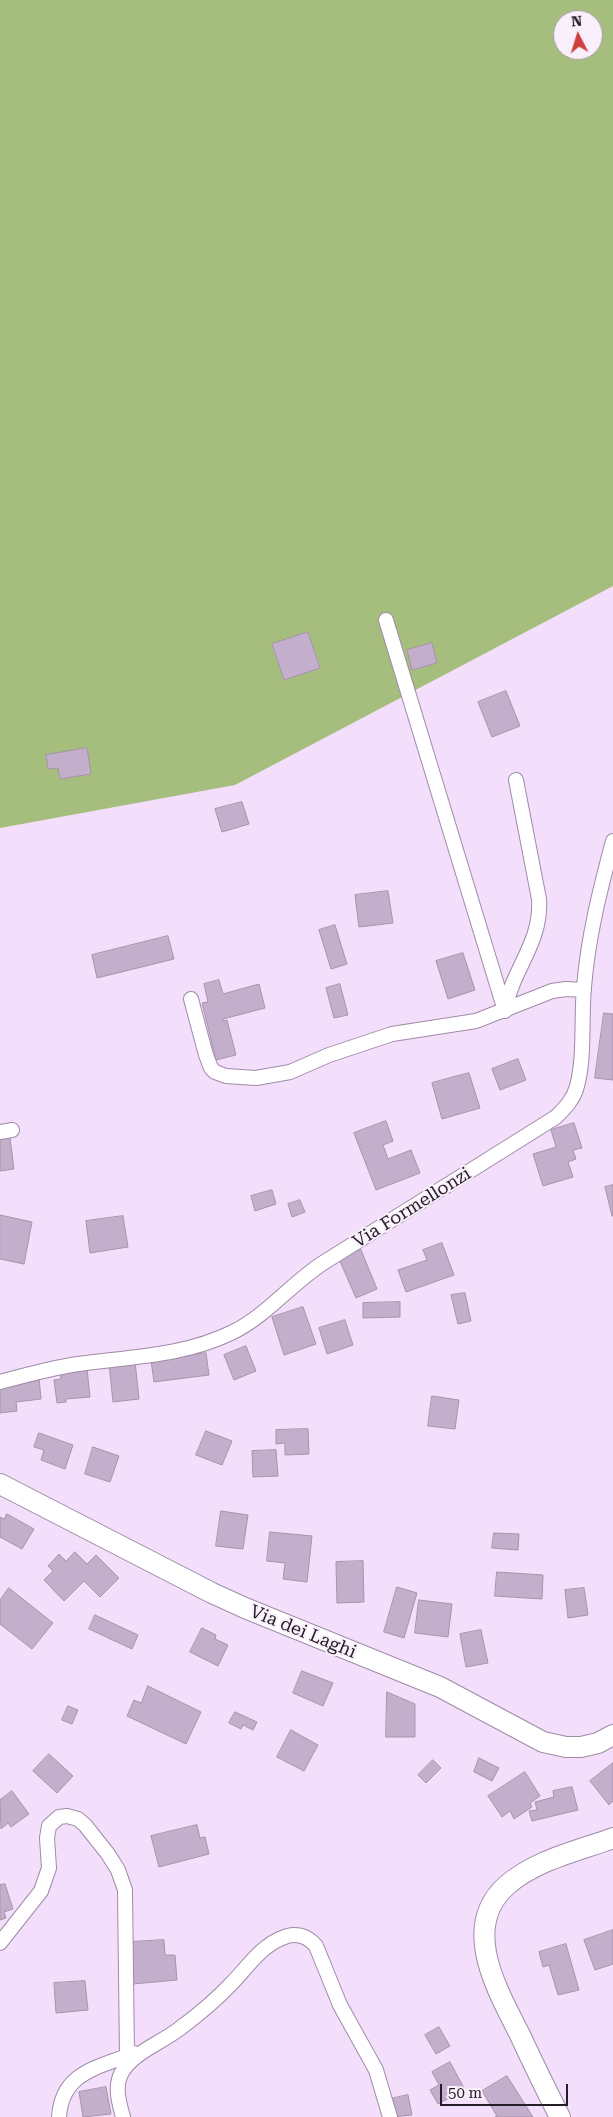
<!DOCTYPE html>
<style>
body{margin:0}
#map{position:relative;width:613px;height:2117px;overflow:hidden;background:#f3defb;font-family:"Roboto Serif",serif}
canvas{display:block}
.north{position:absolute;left:553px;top:10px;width:50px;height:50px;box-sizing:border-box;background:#f9f0fc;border:1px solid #a49ba7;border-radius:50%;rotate:355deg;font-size:14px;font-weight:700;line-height:20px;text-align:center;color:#241c27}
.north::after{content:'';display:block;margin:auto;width:18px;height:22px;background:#ce3f3e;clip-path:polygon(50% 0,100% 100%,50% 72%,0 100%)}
.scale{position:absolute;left:440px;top:2084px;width:128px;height:22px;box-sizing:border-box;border:2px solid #241c27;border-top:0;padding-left:6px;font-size:15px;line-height:18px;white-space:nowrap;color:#241c27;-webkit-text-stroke:4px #f9f0fc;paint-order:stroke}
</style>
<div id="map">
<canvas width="613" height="2117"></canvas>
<div class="north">N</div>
<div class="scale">50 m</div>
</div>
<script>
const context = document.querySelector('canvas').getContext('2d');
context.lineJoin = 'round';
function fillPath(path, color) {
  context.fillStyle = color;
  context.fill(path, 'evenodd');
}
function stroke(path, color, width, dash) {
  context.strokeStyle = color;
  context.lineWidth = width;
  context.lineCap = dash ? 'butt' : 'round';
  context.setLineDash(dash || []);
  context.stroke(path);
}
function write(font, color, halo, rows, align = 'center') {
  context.font = font + ' "Roboto Serif",serif';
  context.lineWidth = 4;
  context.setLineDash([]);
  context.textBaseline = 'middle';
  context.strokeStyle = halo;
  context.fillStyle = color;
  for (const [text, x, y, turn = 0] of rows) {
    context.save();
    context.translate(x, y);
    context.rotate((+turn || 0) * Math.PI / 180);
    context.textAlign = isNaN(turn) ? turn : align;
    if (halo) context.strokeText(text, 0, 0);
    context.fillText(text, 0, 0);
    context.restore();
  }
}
const green = new Path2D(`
 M 0,0 L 613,0 L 613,586 L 235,785 L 0,828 ZM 563,20 L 593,20 L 593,50 L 563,50 Z`);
const building = new Path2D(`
 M 308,632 L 320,668 L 284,680 L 272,644 Z
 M 432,643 L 437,663 L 412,670 L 407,650 Z
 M 506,691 L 520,726 L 492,737 L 478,702 Z
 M 87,748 L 91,774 L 60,779 L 58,768 L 48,769 L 46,755 Z
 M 242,802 L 249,824 L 222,832 L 215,809 Z
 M 388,891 L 393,923 L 359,927 L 355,895 Z
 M 335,925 L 347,964 L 331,969 L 319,930 Z
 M 168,936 L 174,959 L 97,978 L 92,955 Z
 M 463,953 L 475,990 L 448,999 L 436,961 Z
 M 219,980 L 223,994 L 259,984 L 265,1008 L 223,1019 L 223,1021 L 227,1020 L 236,1055 L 216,1060 L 202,1003 L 208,1002 L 204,984 Z
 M 340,984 L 348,1015 L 334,1018 L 326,988 Z
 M 604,1013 L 613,1014 L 613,1080 L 595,1078 Z
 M 518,1059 L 526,1080 L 500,1090 L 492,1069 Z
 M 469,1073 L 480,1108 L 442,1119 L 432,1083 Z
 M 386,1121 L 393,1141 L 383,1145 L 388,1159 L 411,1150 L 420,1173 L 376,1190 L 354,1133 Z
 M 574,1123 L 582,1148 L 573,1150 L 576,1159 L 568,1162 L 573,1177 L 543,1186 L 533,1154 L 556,1147 L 551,1130 Z
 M 10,1138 L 14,1169 L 0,1171 L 0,1139 Z
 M 613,1185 L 613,1216 L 612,1216 L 605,1187 Z
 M 272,1190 L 276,1204 L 255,1211 L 251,1196 Z
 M 300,1200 L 305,1212 L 292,1217 L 288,1204 Z
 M 0,1215 L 32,1222 L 24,1264 L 0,1259 Z
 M 123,1216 L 128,1247 L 90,1253 L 86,1221 Z
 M 442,1243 L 454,1275 L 406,1292 L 398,1270 L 427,1260 L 423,1250 Z
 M 361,1250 L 377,1289 L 356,1298 L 339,1259 Z
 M 465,1293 L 471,1321 L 458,1324 L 451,1295 Z
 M 400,1302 L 400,1317 L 363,1318 L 363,1303 Z
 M 303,1307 L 316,1344 L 284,1355 L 272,1317 Z
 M 345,1320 L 353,1345 L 327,1354 L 319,1328 Z
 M 246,1346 L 256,1371 L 234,1380 L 224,1355 Z
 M 206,1353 L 209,1375 L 154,1382 L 151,1360 Z
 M 135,1361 L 139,1399 L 113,1402 L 109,1364 Z
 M 87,1368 L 90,1397 L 66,1399 L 66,1402 L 57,1403 L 54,1380 L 61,1379 L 60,1371 Z
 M 39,1378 L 41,1399 L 16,1402 L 17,1411 L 0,1413 L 0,1387 Z
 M 432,1396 L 459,1400 L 455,1429 L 428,1426 Z
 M 308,1429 L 309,1454 L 285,1455 L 285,1443 L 276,1444 L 276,1430 Z
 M 206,1431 L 232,1441 L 222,1465 L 196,1455 Z
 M 39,1433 L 73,1445 L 65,1469 L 41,1460 L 44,1450 L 34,1447 Z
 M 93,1447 L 119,1456 L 110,1482 L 85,1474 Z
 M 276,1450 L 278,1476 L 253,1477 L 252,1451 Z
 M 221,1511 L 248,1515 L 243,1549 L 216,1546 Z
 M 7,1514 L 34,1529 L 22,1549 L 0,1537 L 0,1517 L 4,1519 Z
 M 270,1532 L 312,1536 L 307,1582 L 283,1579 L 285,1563 L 267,1561 Z
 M 494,1533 L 519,1534 L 518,1550 L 492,1548 Z
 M 75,1552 L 87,1564 L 96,1555 L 119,1578 L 100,1597 L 84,1581 L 64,1601 L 44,1580 L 53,1571 L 48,1566 L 59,1554 L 66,1561 Z
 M 363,1561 L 364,1602 L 337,1603 L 336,1562 Z
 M 497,1572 L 543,1575 L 542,1599 L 495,1596 Z
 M 397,1587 L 417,1593 L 404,1638 L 384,1632 Z
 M 9,1588 L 53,1623 L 32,1649 L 0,1624 L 0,1600 Z
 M 584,1588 L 588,1615 L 568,1618 L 565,1590 Z
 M 419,1600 L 452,1604 L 448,1637 L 415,1633 Z
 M 95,1615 L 138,1635 L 132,1649 L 89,1629 Z
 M 202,1628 L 216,1635 L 215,1639 L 228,1645 L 218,1666 L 190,1652 Z
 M 481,1630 L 488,1663 L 466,1667 L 460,1634 Z
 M 302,1671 L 333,1683 L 323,1706 L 293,1693 Z
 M 148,1686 L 201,1712 L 186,1744 L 127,1716 L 134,1700 L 141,1703 Z
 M 387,1692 L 415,1704 L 415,1737 L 386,1737 Z
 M 68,1706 L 78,1710 L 72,1724 L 62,1720 Z
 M 235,1712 L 257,1722 L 253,1730 L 243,1725 L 241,1729 L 229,1723 Z
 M 291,1730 L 318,1745 L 304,1771 L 277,1757 Z
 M 49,1754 L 73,1776 L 57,1793 L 33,1771 Z
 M 479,1758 L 499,1768 L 492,1781 L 474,1772 Z
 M 433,1760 L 441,1768 L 426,1783 L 418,1775 Z
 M 613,1763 L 613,1801 L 609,1805 L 590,1781 Z
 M 525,1772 L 540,1796 L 530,1803 L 532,1807 L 514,1819 L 510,1811 L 502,1817 L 488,1796 Z
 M 572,1787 L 578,1810 L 532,1821 L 529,1811 L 537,1810 L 535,1802 L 554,1797 L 553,1791 Z
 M 12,1791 L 29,1814 L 11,1827 L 8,1823 L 1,1829 L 0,1800 Z
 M 197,1825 L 200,1838 L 205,1837 L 209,1854 L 159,1867 L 151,1836 Z
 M 5,1884 L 13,1909 L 4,1912 L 6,1918 L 0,1920 L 0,1885 Z
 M 613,1930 L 613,1964 L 595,1970 L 584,1940 Z
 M 164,1940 L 165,1955 L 175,1955 L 177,1980 L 133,1984 L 130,1942 Z
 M 566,1944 L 579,1990 L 558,1995 L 549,1965 L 543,1967 L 539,1952 Z
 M 85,1981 L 88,2010 L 56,2013 L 54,1983 Z
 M 439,2027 L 450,2046 L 436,2054 L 425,2035 Z
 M 450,2062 L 465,2090 L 438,2104 L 430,2090 L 439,2085 L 432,2072 Z
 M 507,2076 L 533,2117 L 495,2117 L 497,2116 L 482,2091 Z
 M 106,2087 L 111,2114 L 83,2117 L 79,2092 Z
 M 408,2095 L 412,2115 L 393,2117 L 390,2099 Z`);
const street = new Path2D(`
 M 386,620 L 505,1011
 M 191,999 L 206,1055 L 211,1068 L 215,1072 L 226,1076 L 256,1078 L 290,1072 L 329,1055 L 392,1034 L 476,1021 L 552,991 L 566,989 L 584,990
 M 505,1011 C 511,970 542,944 539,899 L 516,780
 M 0,1132 L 12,1130
 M 0,1382 C 26,1375 51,1368 78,1364 C 129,1357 185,1356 233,1332 C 266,1316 292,1283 323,1263 L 556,1117 C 565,1108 574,1099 577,1086 C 585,1057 581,1018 584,987 C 588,937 600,890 613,841
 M 0,1943 L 41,1891 L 49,1868 L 47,1838 L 49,1826 L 59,1817 L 67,1816 L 78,1819 L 85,1825 L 108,1854 L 118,1870 L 125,1890 L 127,2056
 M 59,2117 C 62,2071 99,2068 134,2053
 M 123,2117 C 119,2103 114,2086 122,2072 C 134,2052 161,2043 179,2029 C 198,2015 215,2001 231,1984 C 246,1969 261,1946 282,1938 C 294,1932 307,1935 316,1946 L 340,2005 L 376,2070 L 390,2117`);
const secondary = new Path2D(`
 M 0,1484 L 212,1593 L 245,1608 L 440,1687 L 543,1742 L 566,1747 L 581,1747 L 598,1743 L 613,1735
 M 560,2117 C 546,2090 533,2063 520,2035 C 498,1991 460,1928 506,1886 C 535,1860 578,1851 613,1838`);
const streetNames = [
 ["Via Formellonzi",412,1208,-32],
 ["Via dei Laghi",303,1632,22]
];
fillPath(green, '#a5be7d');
fillPath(building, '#c3afcb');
stroke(building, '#a793ae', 1);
stroke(street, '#9f8ba6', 16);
stroke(secondary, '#9f8ba6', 22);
stroke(street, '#fff', 14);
stroke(secondary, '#fff', 20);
write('18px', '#241c27', '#f9f0fc', streetNames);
</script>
